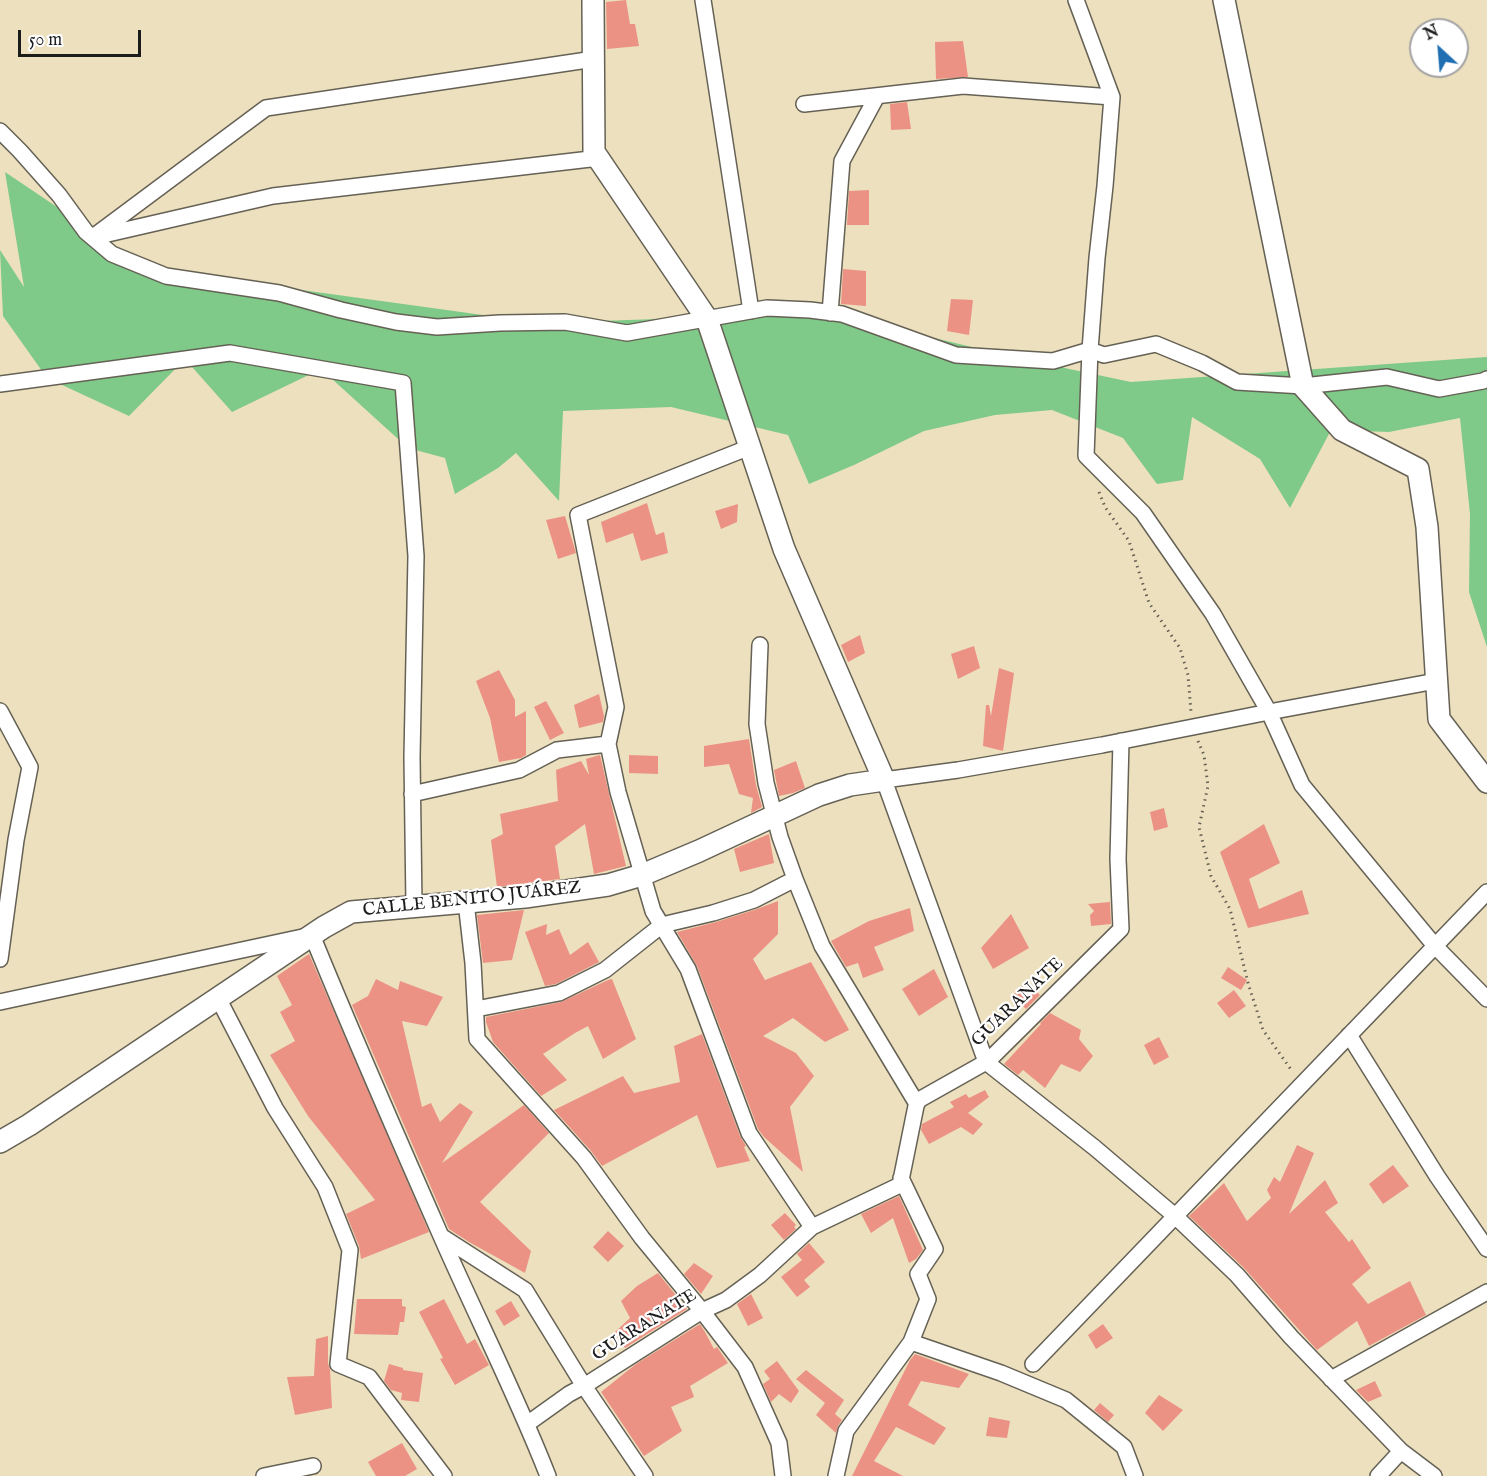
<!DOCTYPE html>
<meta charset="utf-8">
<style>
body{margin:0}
#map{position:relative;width:1487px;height:1476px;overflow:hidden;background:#ede0be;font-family:"IM FELL English",serif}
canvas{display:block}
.north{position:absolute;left:1409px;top:18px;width:60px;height:60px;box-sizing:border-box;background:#fff;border:2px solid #a4a4a4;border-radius:50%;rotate:334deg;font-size:16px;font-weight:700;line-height:24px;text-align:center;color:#1c1c1c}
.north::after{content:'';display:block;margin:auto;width:21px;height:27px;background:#1f6fb2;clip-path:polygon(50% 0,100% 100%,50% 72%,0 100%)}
.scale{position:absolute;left:18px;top:30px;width:123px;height:27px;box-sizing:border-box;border:3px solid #1c1c1c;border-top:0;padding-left:8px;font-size:18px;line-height:21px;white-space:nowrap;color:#1c1c1c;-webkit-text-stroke:4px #fff;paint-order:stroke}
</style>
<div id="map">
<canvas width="1487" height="1476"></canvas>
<div class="north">N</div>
<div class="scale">50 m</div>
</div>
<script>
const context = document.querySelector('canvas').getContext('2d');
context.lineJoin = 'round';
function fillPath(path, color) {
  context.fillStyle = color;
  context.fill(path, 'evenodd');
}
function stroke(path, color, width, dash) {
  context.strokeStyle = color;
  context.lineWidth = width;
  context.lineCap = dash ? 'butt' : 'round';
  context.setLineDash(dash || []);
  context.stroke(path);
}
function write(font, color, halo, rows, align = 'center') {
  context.font = font + ' "IM FELL English",serif';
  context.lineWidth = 4.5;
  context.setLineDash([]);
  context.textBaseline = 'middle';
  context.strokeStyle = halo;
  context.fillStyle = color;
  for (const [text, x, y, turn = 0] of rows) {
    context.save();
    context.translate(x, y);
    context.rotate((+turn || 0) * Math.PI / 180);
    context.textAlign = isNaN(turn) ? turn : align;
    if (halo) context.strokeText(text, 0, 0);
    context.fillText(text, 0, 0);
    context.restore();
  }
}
const green = new Path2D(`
 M 5,172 L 149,269 L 541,323 L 830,313 L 1022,359 L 1131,382 L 1487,357 L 1487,647 L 1469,592 L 1470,514 L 1460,418 L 1389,432 L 1331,430 L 1290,508 L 1260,459 L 1192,417 L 1183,480 L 1157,484 L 1123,438 L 1052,410 L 995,415 L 924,431 L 854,465 L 809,484 L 788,435 L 671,407 L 563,411 L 559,501 L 516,453 L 498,468 L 455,494 L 445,458 L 408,448 L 321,369 L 232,412 L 185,359 L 129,416 L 47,378 L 3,316 L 0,250 L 24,287 Z`);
const building = new Path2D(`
 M 626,0 L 630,24 L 635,24 L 639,46 L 607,49 L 606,2 Z
 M 963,41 L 968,77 L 936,79 L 935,42 Z
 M 907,102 L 911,129 L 891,130 L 890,104 Z
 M 869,190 L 869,225 L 847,225 L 849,191 Z
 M 843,269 L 866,271 L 866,306 L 841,304 Z
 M 951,299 L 973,300 L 969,335 L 947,331 Z
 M 647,503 L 656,535 L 664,532 L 668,553 L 641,561 L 633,533 L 606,543 L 601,522 Z
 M 738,504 L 737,522 L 721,529 L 715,511 Z
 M 565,516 L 576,553 L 558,559 L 546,520 Z
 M 860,635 L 865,653 L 848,662 L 841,645 Z
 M 974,646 L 980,668 L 958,679 L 951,654 Z
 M 999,668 L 1014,673 L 1003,751 L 983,746 L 986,705 L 989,705 L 991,716 Z
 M 499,670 L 515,700 L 515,717 L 526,711 L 526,755 L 521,758 L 499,762 L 490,718 L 476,681 Z
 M 599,694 L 604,716 L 603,722 L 579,728 L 574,705 Z
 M 546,701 L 564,733 L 550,740 L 534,707 Z
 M 749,739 L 756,785 L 762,807 L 751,813 L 753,798 L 739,794 L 729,764 L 704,767 L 704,746 Z
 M 600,755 L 626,866 L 594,874 L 585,824 L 555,846 L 560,879 L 497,887 L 491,840 L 503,834 L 500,814 L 558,801 L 556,770 L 581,761 L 589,775 L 586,759 Z
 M 629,755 L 658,756 L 658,774 L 629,773 Z
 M 796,761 L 805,788 L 793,793 L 779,796 L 774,770 Z
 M 1164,808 L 1168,827 L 1154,831 L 1150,812 Z
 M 1264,824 L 1280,863 L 1249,879 L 1259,909 L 1302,890 L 1309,914 L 1248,928 L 1220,852 Z
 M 769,834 L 774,863 L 740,872 L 734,849 Z
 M 778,901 L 778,934 L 753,959 L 765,980 L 811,962 L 849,1030 L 825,1042 L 793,1018 L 763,1036 L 796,1053 L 814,1076 L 790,1107 L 803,1172 L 764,1137 L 758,1129 L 697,966 L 677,932 L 716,922 L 757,909 Z
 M 1110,902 L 1111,924 L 1091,926 L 1090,915 L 1094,911 L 1088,904 Z
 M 910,908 L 914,931 L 874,947 L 884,970 L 863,978 L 858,963 L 846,967 L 831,941 L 869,921 Z
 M 524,910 L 512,960 L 483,963 L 477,915 Z
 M 1011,914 L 1029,948 L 993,969 L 981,948 Z
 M 547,924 L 546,935 L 559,929 L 570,955 L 588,942 L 599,962 L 556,984 L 545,986 L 525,932 Z
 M 309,954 L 429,1232 L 361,1259 L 359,1246 L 346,1214 L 375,1200 L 308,1116 L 270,1055 L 295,1041 L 280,1012 L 292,1005 L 277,976 Z
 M 1228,967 L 1247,980 L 1241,990 L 1221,978 Z
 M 934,969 L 948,997 L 919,1016 L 902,989 Z
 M 376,979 L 398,990 L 400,981 L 443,997 L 427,1026 L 402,1021 L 422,1107 L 431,1103 L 440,1122 L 460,1103 L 473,1112 L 442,1163 L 524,1105 L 549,1133 L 480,1202 L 531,1251 L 525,1273 L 469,1242 L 449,1229 L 352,1005 L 368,996 Z
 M 612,979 L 636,1039 L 603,1059 L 588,1026 L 575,1033 L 543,1054 L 567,1080 L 541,1096 L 493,1042 L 486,1022 L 486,1017 L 561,1002 L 608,980 Z
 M 1026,982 L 1040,995 L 1026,1009 L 1012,996 Z
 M 1234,990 L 1246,1006 L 1229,1018 L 1217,1003 Z
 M 1050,1013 L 1081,1030 L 1079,1039 L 1093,1056 L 1080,1072 L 1061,1064 L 1045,1088 L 1023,1070 L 1018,1075 L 1004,1064 L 1041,1024 L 1040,1023 Z
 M 702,1034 L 740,1136 L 746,1146 L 744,1147 L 750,1161 L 717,1168 L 697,1115 L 602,1166 L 591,1151 L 554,1110 L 623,1076 L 634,1093 L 680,1082 L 674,1046 Z
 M 1159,1037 L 1169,1057 L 1154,1065 L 1144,1045 Z
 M 985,1090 L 989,1097 L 968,1113 L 983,1124 L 973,1135 L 961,1127 L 929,1144 L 921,1130 L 922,1124 L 954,1107 L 950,1102 L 966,1094 L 969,1098 Z
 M 1297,1145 L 1314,1153 L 1289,1214 L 1325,1180 L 1338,1203 L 1325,1212 L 1349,1242 L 1352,1239 L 1371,1268 L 1352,1284 L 1368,1304 L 1410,1281 L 1426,1315 L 1369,1346 L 1357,1321 L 1317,1350 L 1244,1268 L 1189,1216 L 1224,1183 L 1247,1221 L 1271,1198 L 1267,1190 L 1274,1177 L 1280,1182 Z
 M 1393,1165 L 1409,1186 L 1383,1204 L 1369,1184 Z
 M 899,1196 L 923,1250 L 916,1259 L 909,1263 L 893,1218 L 871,1233 L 861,1214 Z
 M 785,1213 L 796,1225 L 794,1227 L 796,1229 L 784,1240 L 771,1225 Z
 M 608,1231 L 624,1246 L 608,1262 L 593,1247 Z
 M 809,1243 L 825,1262 L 804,1280 L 810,1287 L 797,1297 L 781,1277 L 802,1260 L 797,1254 Z
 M 694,1263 L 713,1276 L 701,1294 L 684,1274 Z
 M 658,1273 L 687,1309 L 625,1348 L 614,1333 L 630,1318 L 621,1301 L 637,1286 Z
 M 751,1294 L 763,1318 L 748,1326 L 737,1304 Z
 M 357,1299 L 402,1299 L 402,1306 L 406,1307 L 404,1322 L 400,1322 L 398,1335 L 354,1334 Z
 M 444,1299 L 467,1344 L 475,1339 L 489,1365 L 455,1385 L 440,1359 L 443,1358 L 419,1312 Z
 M 511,1301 L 520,1316 L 504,1326 L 495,1311 Z
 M 700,1324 L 705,1332 L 714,1349 L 717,1347 L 728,1363 L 690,1386 L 694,1397 L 671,1407 L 682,1431 L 644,1456 L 601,1392 L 636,1364 Z
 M 1103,1324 L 1113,1338 L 1096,1349 L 1088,1335 Z
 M 328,1336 L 328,1363 L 330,1370 L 332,1408 L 295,1415 L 287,1377 L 314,1376 L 316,1339 Z
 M 915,1354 L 969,1374 L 959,1388 L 921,1381 L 908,1405 L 946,1428 L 934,1445 L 896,1427 L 874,1461 L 903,1476 L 852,1476 L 910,1360 Z
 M 777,1361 L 799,1391 L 791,1403 L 779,1394 L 771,1402 L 763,1384 L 770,1379 L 764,1371 Z
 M 389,1364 L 403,1368 L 403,1370 L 423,1373 L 419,1402 L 401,1400 L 402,1393 L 391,1390 L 384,1381 Z
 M 806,1370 L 844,1400 L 835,1414 L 842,1420 L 838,1426 L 836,1433 L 816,1415 L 825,1403 L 796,1379 Z
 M 1375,1381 L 1382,1396 L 1368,1402 L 1356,1390 Z
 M 1159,1395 L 1183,1410 L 1163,1431 L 1145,1413 Z
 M 1100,1403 L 1114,1415 L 1108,1422 L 1094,1410 Z
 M 989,1417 L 1010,1421 L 1007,1438 L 986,1436 Z
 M 402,1443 L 417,1469 L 405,1476 L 376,1476 L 368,1462 Z`);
const path = new Path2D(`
 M 1099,492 L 1105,507 L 1129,541 L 1149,603 L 1180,648 L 1188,675 L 1191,712
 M 1198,741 L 1204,755 L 1208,786 L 1199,827 L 1211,876 L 1230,909 L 1248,983 L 1263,1030 L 1292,1071`);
const minor = new Path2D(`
 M 703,0 L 751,311
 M 1076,0 L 1112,97 L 1105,186 L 1097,258 L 1090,350 L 1086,456 L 1143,513 L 1213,614 L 1269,712 L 1302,785 L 1435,946 L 1487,999
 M 804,104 L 963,86 L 1112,97
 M 0,131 L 20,151 L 59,195 L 86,232 L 112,254 L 166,276 L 279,293 L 341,310 L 396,322 L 437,327 L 500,323 L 565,322 L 627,333 L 767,308 L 810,310 L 842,314 L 956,355 L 1053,361 L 1090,350 L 1104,355 L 1156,344 L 1202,363 L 1237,382 L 1303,386 L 1387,377 L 1439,389 L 1483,381 L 1487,379
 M 99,236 L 273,196 L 599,158
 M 93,237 L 266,108 L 594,59
 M 830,313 L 842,161 L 877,96
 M 0,384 L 230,353 L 403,383 L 416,556 L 412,757 L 414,907
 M 750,447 L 578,515 L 616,707 L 608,744 L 618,792 L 653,911 L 688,969 L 749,1133 L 812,1227
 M 760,645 L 757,724 L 766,783 L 780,837 L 795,879 L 822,946 L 917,1104
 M 0,711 L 30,767 L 16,840 L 0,959
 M 412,794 L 519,770 L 557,750 L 608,744
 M 466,902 L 473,963 L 477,1039 L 584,1158 L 642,1238 L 702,1311 L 745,1367 L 779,1443 L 783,1476
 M 218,998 L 275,1108 L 325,1187 L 350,1250 L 338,1364 L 369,1377 L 444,1476
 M 0,1002 L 312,935 C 353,1036 397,1136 441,1236 C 476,1316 516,1394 548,1476
 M 476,1009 L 559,993 L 605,970 L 662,925 L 713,913 L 754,900 L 795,879
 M 1349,1035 L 1437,1176 L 1487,1249
 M 441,1236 L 525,1290 L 584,1386 L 645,1476
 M 911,1342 L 1001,1373 L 1066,1400 L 1124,1447 L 1135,1476
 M 1033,1364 L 1487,892
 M 1331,1379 L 1487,1292
 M 527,1424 L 569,1394 L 584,1386 L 702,1311 L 726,1300 L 760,1275 L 812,1227 L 900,1185 L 917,1101 L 988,1061 L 1121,929 L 1118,859 L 1121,741
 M 264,1476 L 313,1466
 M 836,1476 L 846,1431 L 911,1342 L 928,1299 L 918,1274 L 935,1249 L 901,1178
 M 1378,1476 L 1401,1451
 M 1434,1476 L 1401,1451 L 1291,1337 L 1237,1275 L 1175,1216 L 1095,1148 L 986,1062 L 884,780 L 958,770 L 1102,745 L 1269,712 L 1436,681`);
const secondary = new Path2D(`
 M 1224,0 L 1303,386 L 1342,430 L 1418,469 L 1427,527 L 1439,719 L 1487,782
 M 0,1142 L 29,1125 L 324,927 L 351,912 L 525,897 L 608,885 L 642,875 L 699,851 L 819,795 L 850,785 L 884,780 L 784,549 L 707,319 L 594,152 L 593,0`);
const streetNames = [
 ["CALLE BENITO JUÁREZ",472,900,-6],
 ["GUARANATE",1018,1003,-44],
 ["GUARANATE",645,1326,-32]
];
fillPath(green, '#7fca88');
fillPath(building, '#eb9285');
stroke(minor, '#656155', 18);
stroke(secondary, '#656155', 24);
stroke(path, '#656155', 3, [1.5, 4.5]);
stroke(minor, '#fff', 15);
stroke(secondary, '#fff', 21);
write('18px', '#1c1c1c', '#fff', streetNames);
</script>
